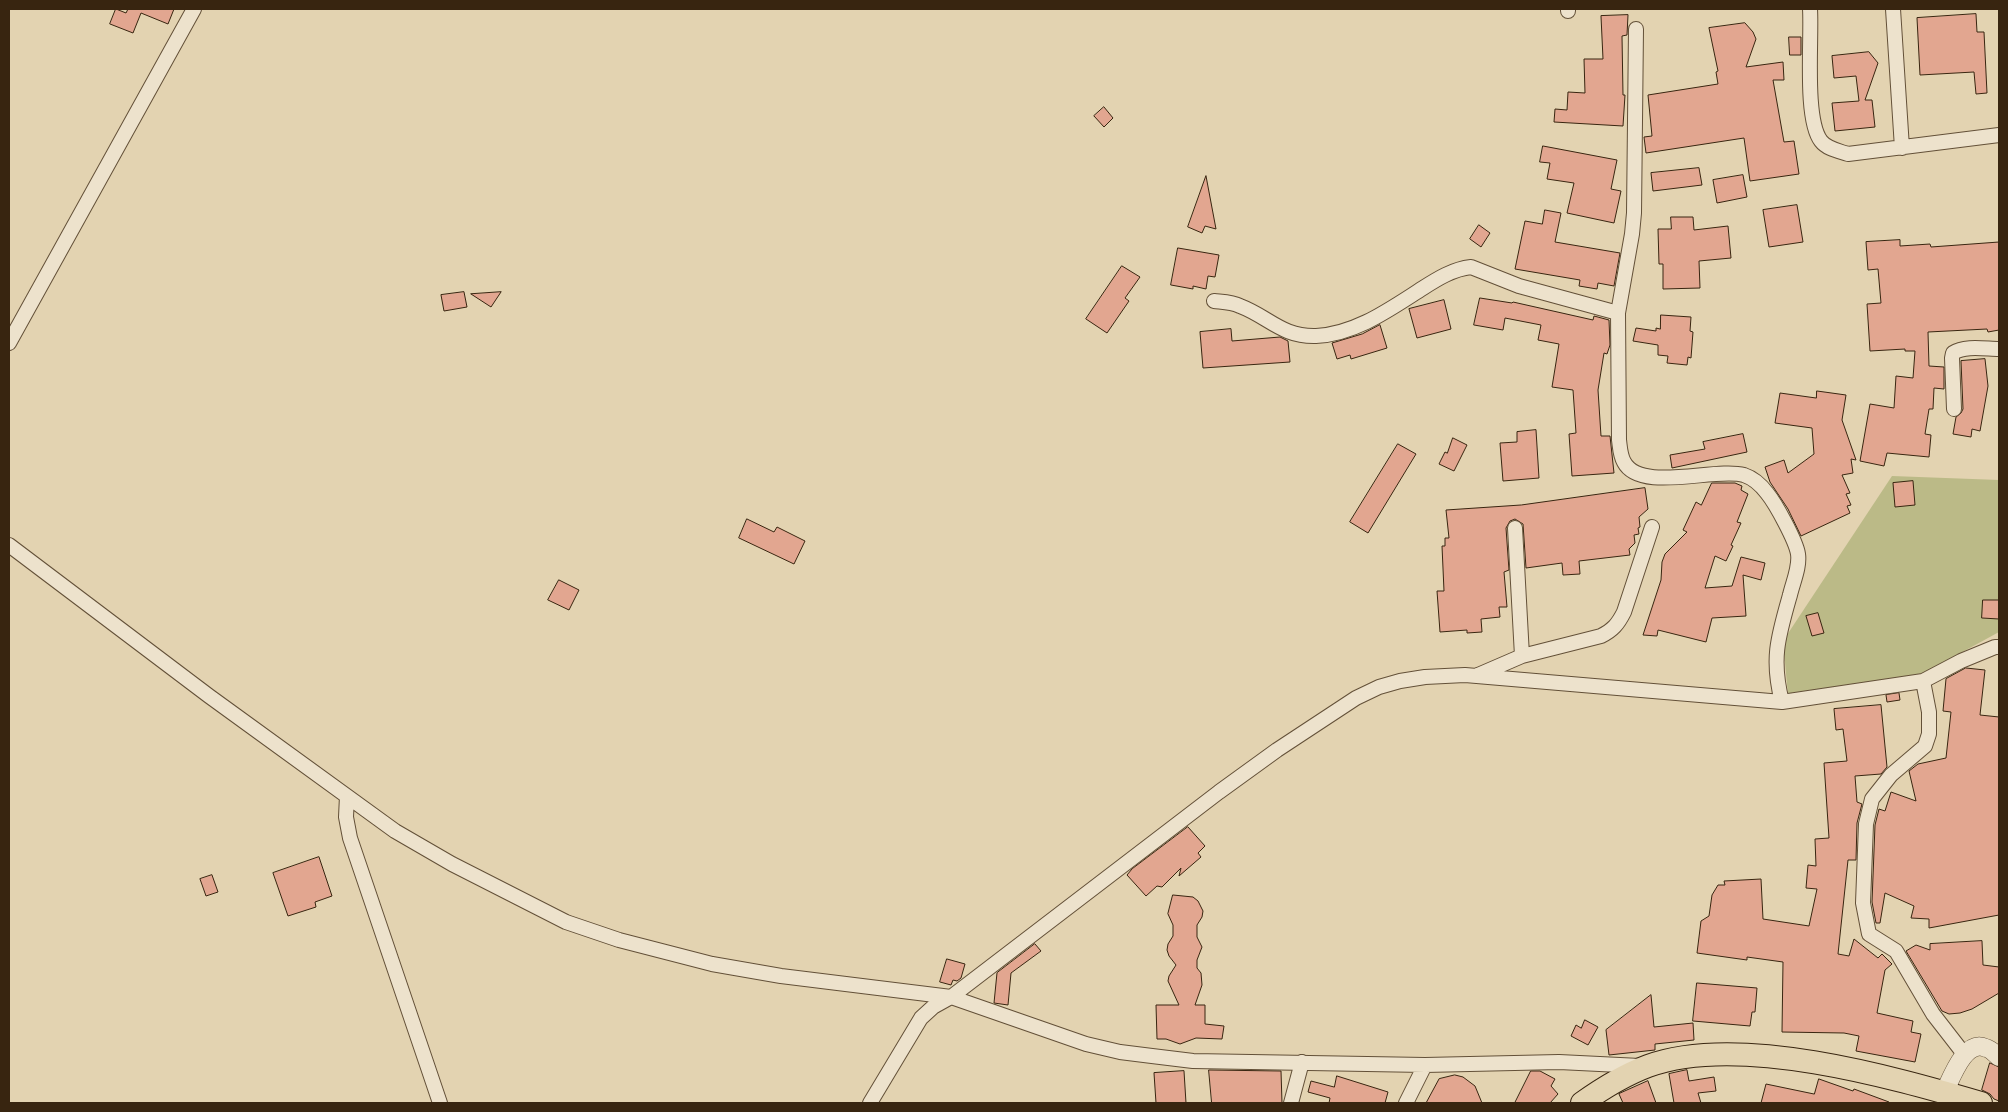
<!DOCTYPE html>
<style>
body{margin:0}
#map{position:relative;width:2008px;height:1112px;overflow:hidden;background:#e3d3b1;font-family:Alegreya,serif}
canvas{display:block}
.frame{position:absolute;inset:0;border:10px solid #382510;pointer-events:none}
</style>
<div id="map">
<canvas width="2008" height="1112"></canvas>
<div class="frame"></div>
</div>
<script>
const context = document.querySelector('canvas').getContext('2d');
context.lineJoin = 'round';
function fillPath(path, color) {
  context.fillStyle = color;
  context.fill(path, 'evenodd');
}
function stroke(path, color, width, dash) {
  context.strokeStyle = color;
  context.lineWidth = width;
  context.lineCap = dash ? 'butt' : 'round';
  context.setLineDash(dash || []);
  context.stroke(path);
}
const green = new Path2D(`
 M 1892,476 L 1999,480 L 1999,632 L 1924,673 L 1788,695 L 1783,641 Z`);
const building = new Path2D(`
 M 116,9 L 126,13 L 128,9 L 174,9 L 168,24 L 141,13 L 133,33 L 110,24 Z
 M 1976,14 L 1977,32 L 1984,32 L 1987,93 L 1976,94 L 1974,72 L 1920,75 L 1917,18 Z
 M 1628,15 L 1627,35 L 1622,36 L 1623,95 L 1625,95 L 1623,126 L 1554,122 L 1555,109 L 1567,110 L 1568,92 L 1585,93 L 1584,59 L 1603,59 L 1601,16 Z
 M 1745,23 L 1753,32 L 1756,39 L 1746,67 L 1783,62 L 1784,80 L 1773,80 L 1784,142 L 1794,141 L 1799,174 L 1750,181 L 1744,138 L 1646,153 L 1644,137 L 1652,136 L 1648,95 L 1718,84 L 1716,72 L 1718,71 L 1709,28 Z
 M 1789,37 L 1801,37 L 1801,55 L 1790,55 Z
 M 1869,52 L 1878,63 L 1865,100 L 1872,100 L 1875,127 L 1835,131 L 1832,103 L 1859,101 L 1856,76 L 1834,78 L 1832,56 Z
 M 1104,107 L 1113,118 L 1104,127 L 1094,116 Z
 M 1543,146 L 1617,160 L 1611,189 L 1621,191 L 1614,223 L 1567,213 L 1574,183 L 1547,179 L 1550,163 L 1540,162 Z
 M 1699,168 L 1702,185 L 1653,191 L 1651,173 Z
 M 1743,175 L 1747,197 L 1717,203 L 1713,180 Z
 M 1206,176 L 1216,229 L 1205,226 L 1202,233 L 1188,227 Z
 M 1797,205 L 1803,242 L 1769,247 L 1763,210 Z
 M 1545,210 L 1561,213 L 1555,242 L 1620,253 L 1614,286 L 1598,283 L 1597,289 L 1579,286 L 1580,280 L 1515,269 L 1525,221 L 1542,224 Z
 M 1671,217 L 1693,217 L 1694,230 L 1728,226 L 1731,258 L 1699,261 L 1700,288 L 1663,289 L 1663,264 L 1659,264 L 1658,229 L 1671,229 Z
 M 1479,225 L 1490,233 L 1481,247 L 1470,239 Z
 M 1900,240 L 1900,246 L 1930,244 L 1931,247 L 1999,242 L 1999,330 L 1988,332 L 1987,329 L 1928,332 L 1929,366 L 1944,367 L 1944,389 L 1934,388 L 1933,409 L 1929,409 L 1925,434 L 1931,435 L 1929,457 L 1887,453 L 1884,466 L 1860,461 L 1870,404 L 1894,408 L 1896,376 L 1913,378 L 1915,351 L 1905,351 L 1905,349 L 1870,351 L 1867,304 L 1881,303 L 1878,269 L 1868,270 L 1866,242 Z
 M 1178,248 L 1219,255 L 1215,277 L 1208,276 L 1206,289 L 1193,286 L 1193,289 L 1171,285 Z
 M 1122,266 L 1140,277 L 1125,298 L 1129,301 L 1107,333 L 1086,319 Z
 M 464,292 L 467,307 L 444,311 L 441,295 Z
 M 501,292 L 491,307 L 471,294 Z
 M 1480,298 L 1512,303 L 1513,302 L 1593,320 L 1594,316 L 1609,320 L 1610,345 L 1607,354 L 1604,353 L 1598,390 L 1601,436 L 1610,436 L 1614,473 L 1572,476 L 1569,434 L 1576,433 L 1573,390 L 1552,387 L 1559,344 L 1538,340 L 1541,325 L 1505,318 L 1503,330 L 1474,325 Z
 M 1444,300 L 1451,329 L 1417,338 L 1409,309 Z
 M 1661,315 L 1691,317 L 1690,331 L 1693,332 L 1691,358 L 1688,357 L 1687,365 L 1667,363 L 1668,356 L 1658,355 L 1658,345 L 1633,341 L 1636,328 L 1656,331 L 1656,328 L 1660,329 Z
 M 1380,325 L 1387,348 L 1351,359 L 1350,355 L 1337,359 L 1332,343 L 1362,334 Z
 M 1231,329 L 1232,341 L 1280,337 L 1288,341 L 1290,362 L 1203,368 L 1200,332 Z
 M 1985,359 L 1988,386 L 1980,431 L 1972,429 L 1971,437 L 1953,434 L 1956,417 L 1961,413 L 1963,409 L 1961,361 Z
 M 1817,391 L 1846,395 L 1842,420 L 1856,460 L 1851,459 L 1853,473 L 1842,475 L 1850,493 L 1846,494 L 1851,505 L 1847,506 L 1850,513 L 1801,536 L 1788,509 L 1770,482 L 1765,467 L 1784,460 L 1788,473 L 1814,454 L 1812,428 L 1775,423 L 1780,393 L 1816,398 Z
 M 1536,430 L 1539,478 L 1503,481 L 1500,443 L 1517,442 L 1517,432 Z
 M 1743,434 L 1747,452 L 1672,468 L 1670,455 L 1705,449 L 1703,442 Z
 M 1453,438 L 1467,445 L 1454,471 L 1439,464 L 1445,452 L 1447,453 Z
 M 1398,444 L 1416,454 L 1368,533 L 1350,522 Z
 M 1913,481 L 1915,505 L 1895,507 L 1893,483 Z
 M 1712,483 L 1735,483 L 1742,486 L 1741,490 L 1748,494 L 1737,522 L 1741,523 L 1731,545 L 1733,546 L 1726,561 L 1715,556 L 1705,588 L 1732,586 L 1741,557 L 1765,563 L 1761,580 L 1743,575 L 1746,616 L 1712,618 L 1706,642 L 1658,630 L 1657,636 L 1643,635 L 1661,580 L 1662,562 L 1665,554 L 1687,532 L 1683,530 L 1696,502 L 1701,505 Z
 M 1645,488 L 1648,509 L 1639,517 L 1640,527 L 1638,528 L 1639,534 L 1634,535 L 1635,543 L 1629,549 L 1630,555 L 1579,561 L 1580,574 L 1563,575 L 1562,563 L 1526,568 L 1523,524 L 1515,519 L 1510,521 L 1506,528 L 1509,570 L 1504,572 L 1507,607 L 1499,607 L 1500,617 L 1481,619 L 1482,632 L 1467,633 L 1467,630 L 1440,632 L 1437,591 L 1444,591 L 1442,546 L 1445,546 L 1445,538 L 1449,538 L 1446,510 L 1521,505 Z
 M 747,519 L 774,532 L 777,527 L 805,541 L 794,564 L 739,538 Z
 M 559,580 L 579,590 L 569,610 L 548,600 Z
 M 1983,600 L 1999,600 L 1999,619 L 1982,618 Z
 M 1818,613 L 1824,633 L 1812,636 L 1806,616 Z
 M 1966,668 L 1985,670 L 1980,715 L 1999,717 L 1999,915 L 1929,928 L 1929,919 L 1911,918 L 1914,906 L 1885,893 L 1880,923 L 1876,923 L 1872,902 L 1875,825 L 1879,809 L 1885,811 L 1891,792 L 1916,801 L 1909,771 L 1918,764 L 1946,758 L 1951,712 L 1943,711 L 1946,679 Z
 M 1899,693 L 1900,700 L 1887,702 L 1886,695 Z
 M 1881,705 L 1887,767 L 1881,774 L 1855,776 L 1857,802 L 1862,804 L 1857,823 L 1856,860 L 1848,860 L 1838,954 L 1849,956 L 1854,939 L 1878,958 L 1882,954 L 1892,964 L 1885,970 L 1877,1013 L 1913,1021 L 1911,1032 L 1921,1034 L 1915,1062 L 1856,1051 L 1859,1036 L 1844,1033 L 1782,1032 L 1783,962 L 1747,957 L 1747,960 L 1697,953 L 1701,921 L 1709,916 L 1712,895 L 1718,885 L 1725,885 L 1724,881 L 1761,879 L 1763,919 L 1809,926 L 1817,889 L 1806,888 L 1808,865 L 1816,866 L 1815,839 L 1829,838 L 1824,763 L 1847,761 L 1843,729 L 1836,730 L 1834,709 Z
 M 1188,827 L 1205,846 L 1198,853 L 1201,857 L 1179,876 L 1181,868 L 1162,887 L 1157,886 L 1146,896 L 1127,875 L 1132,869 Z
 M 319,857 L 332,896 L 315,902 L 316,907 L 288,916 L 273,873 Z
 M 212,875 L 218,892 L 206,896 L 200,879 Z
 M 1173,895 L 1193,897 L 1198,901 L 1203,911 L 1202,917 L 1197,925 L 1197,937 L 1202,947 L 1197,960 L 1197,968 L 1201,973 L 1202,985 L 1195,1005 L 1205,1005 L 1205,1024 L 1224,1026 L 1222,1039 L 1196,1038 L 1180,1044 L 1166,1039 L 1157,1039 L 1156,1005 L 1179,1005 L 1168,981 L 1169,976 L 1176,965 L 1169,956 L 1167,950 L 1168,944 L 1173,936 L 1173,925 L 1168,914 Z
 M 1982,941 L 1983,965 L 1999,967 L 1999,993 L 1972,1009 L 1960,1013 L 1949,1014 L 1942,1011 L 1906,951 L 1916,945 L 1930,950 L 1930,944 Z
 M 1035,944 L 1041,951 L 1011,973 L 1008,1005 L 994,1003 L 997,973 Z
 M 947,959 L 965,964 L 961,978 L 957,981 L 953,980 L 951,985 L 940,982 Z
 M 1697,983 L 1757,988 L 1755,1012 L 1752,1012 L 1750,1026 L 1693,1021 Z
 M 1651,995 L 1654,1027 L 1693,1023 L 1694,1040 L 1655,1044 L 1655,1050 L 1609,1055 L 1606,1030 Z
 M 1585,1020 L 1598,1027 L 1588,1045 L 1571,1036 L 1576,1025 L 1581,1028 Z
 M 1990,1063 L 1999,1067 L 1999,1101 L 1994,1099 L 1990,1094 L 1982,1090 Z
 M 1209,1070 L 1281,1071 L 1282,1103 L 1212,1103 Z
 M 1687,1070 L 1689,1081 L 1714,1077 L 1716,1091 L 1698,1093 L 1701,1103 L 1674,1103 L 1669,1074 Z
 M 1184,1071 L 1186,1103 L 1156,1103 L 1154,1073 Z
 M 1531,1071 L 1540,1071 L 1555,1079 L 1551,1086 L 1558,1094 L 1550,1103 L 1515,1103 Z
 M 1455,1075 L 1463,1077 L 1475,1086 L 1482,1103 L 1426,1103 L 1439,1079 Z
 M 1337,1076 L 1388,1092 L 1385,1103 L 1329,1103 L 1330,1098 L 1308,1092 L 1311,1081 L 1334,1087 Z
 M 1819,1079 L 1853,1091 L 1854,1089 L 1889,1102 L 1889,1103 L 1761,1103 L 1766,1084 L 1814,1094 Z
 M 1648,1081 L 1656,1103 L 1623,1103 L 1619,1094 Z`);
const minor = new Path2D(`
 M 1568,9 L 1568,11
 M 1810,9 C 1812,39 1804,119 1821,141 C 1827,149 1839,151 1848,154 L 1999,135
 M 1893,9 L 1902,148
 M 1636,29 L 1634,213 L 1632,234 L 1618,313 L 1619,440 C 1620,447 1620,455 1624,462 C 1640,493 1715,467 1744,475 C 1753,478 1761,485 1767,493 C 1776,504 1796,541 1798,554 C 1800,567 1793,582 1790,595 C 1778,637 1771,659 1782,702
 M 1214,301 C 1223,302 1232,302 1240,306 C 1269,317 1282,337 1316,336 C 1356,334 1390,309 1423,288 C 1437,279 1453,269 1471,267 L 1519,286 L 1618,313
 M 9,343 L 194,9
 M 1954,409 L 1952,358 L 1953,353 C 1965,345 1986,349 1999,349
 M 1515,528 L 1522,656
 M 9,545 L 209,696 L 395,831 L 452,864 L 566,922 L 619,940 L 712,964 L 781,976 L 951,997 L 1086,1044 L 1120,1052 L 1152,1056 L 1193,1061 L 1425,1065 L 1559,1062 L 1640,1066
 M 1478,675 L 1522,656 L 1601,636 C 1613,630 1618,624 1624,612 L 1652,527
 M 1923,681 L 1929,712 L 1929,734 L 1925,746 L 1891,775 L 1872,799 L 1866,824 L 1863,903 L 1869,934 L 1896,951 L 1933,1014 L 1964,1054
 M 347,796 L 346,817 L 350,838 L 440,1103
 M 870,1103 L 921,1018 L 933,1007 L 951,997 L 1219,792 L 1277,750 L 1356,698 L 1379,687 L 1400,681 L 1425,677 L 1465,675 L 1782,702 L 1923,681 L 1961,661 L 1995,647 L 1999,647
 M 1291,1103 L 1302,1062
 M 1406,1103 L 1425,1065`);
const tertiary = new Path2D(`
 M 1944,1093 C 1951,1079 1965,1038 1986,1048 C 1991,1049 1995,1054 1999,1057`);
const primary = new Path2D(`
 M 1582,1103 C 1603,1088 1624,1075 1648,1066 C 1738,1033 1892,1077 1981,1103`);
fillPath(green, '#bbba87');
fillPath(building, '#e2a690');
stroke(building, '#382510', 1);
stroke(minor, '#635038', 16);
stroke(tertiary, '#635038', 19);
stroke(primary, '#382510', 24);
stroke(minor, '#ede2cc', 14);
stroke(tertiary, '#ede2cc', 18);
stroke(primary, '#e3d3b1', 22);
</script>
